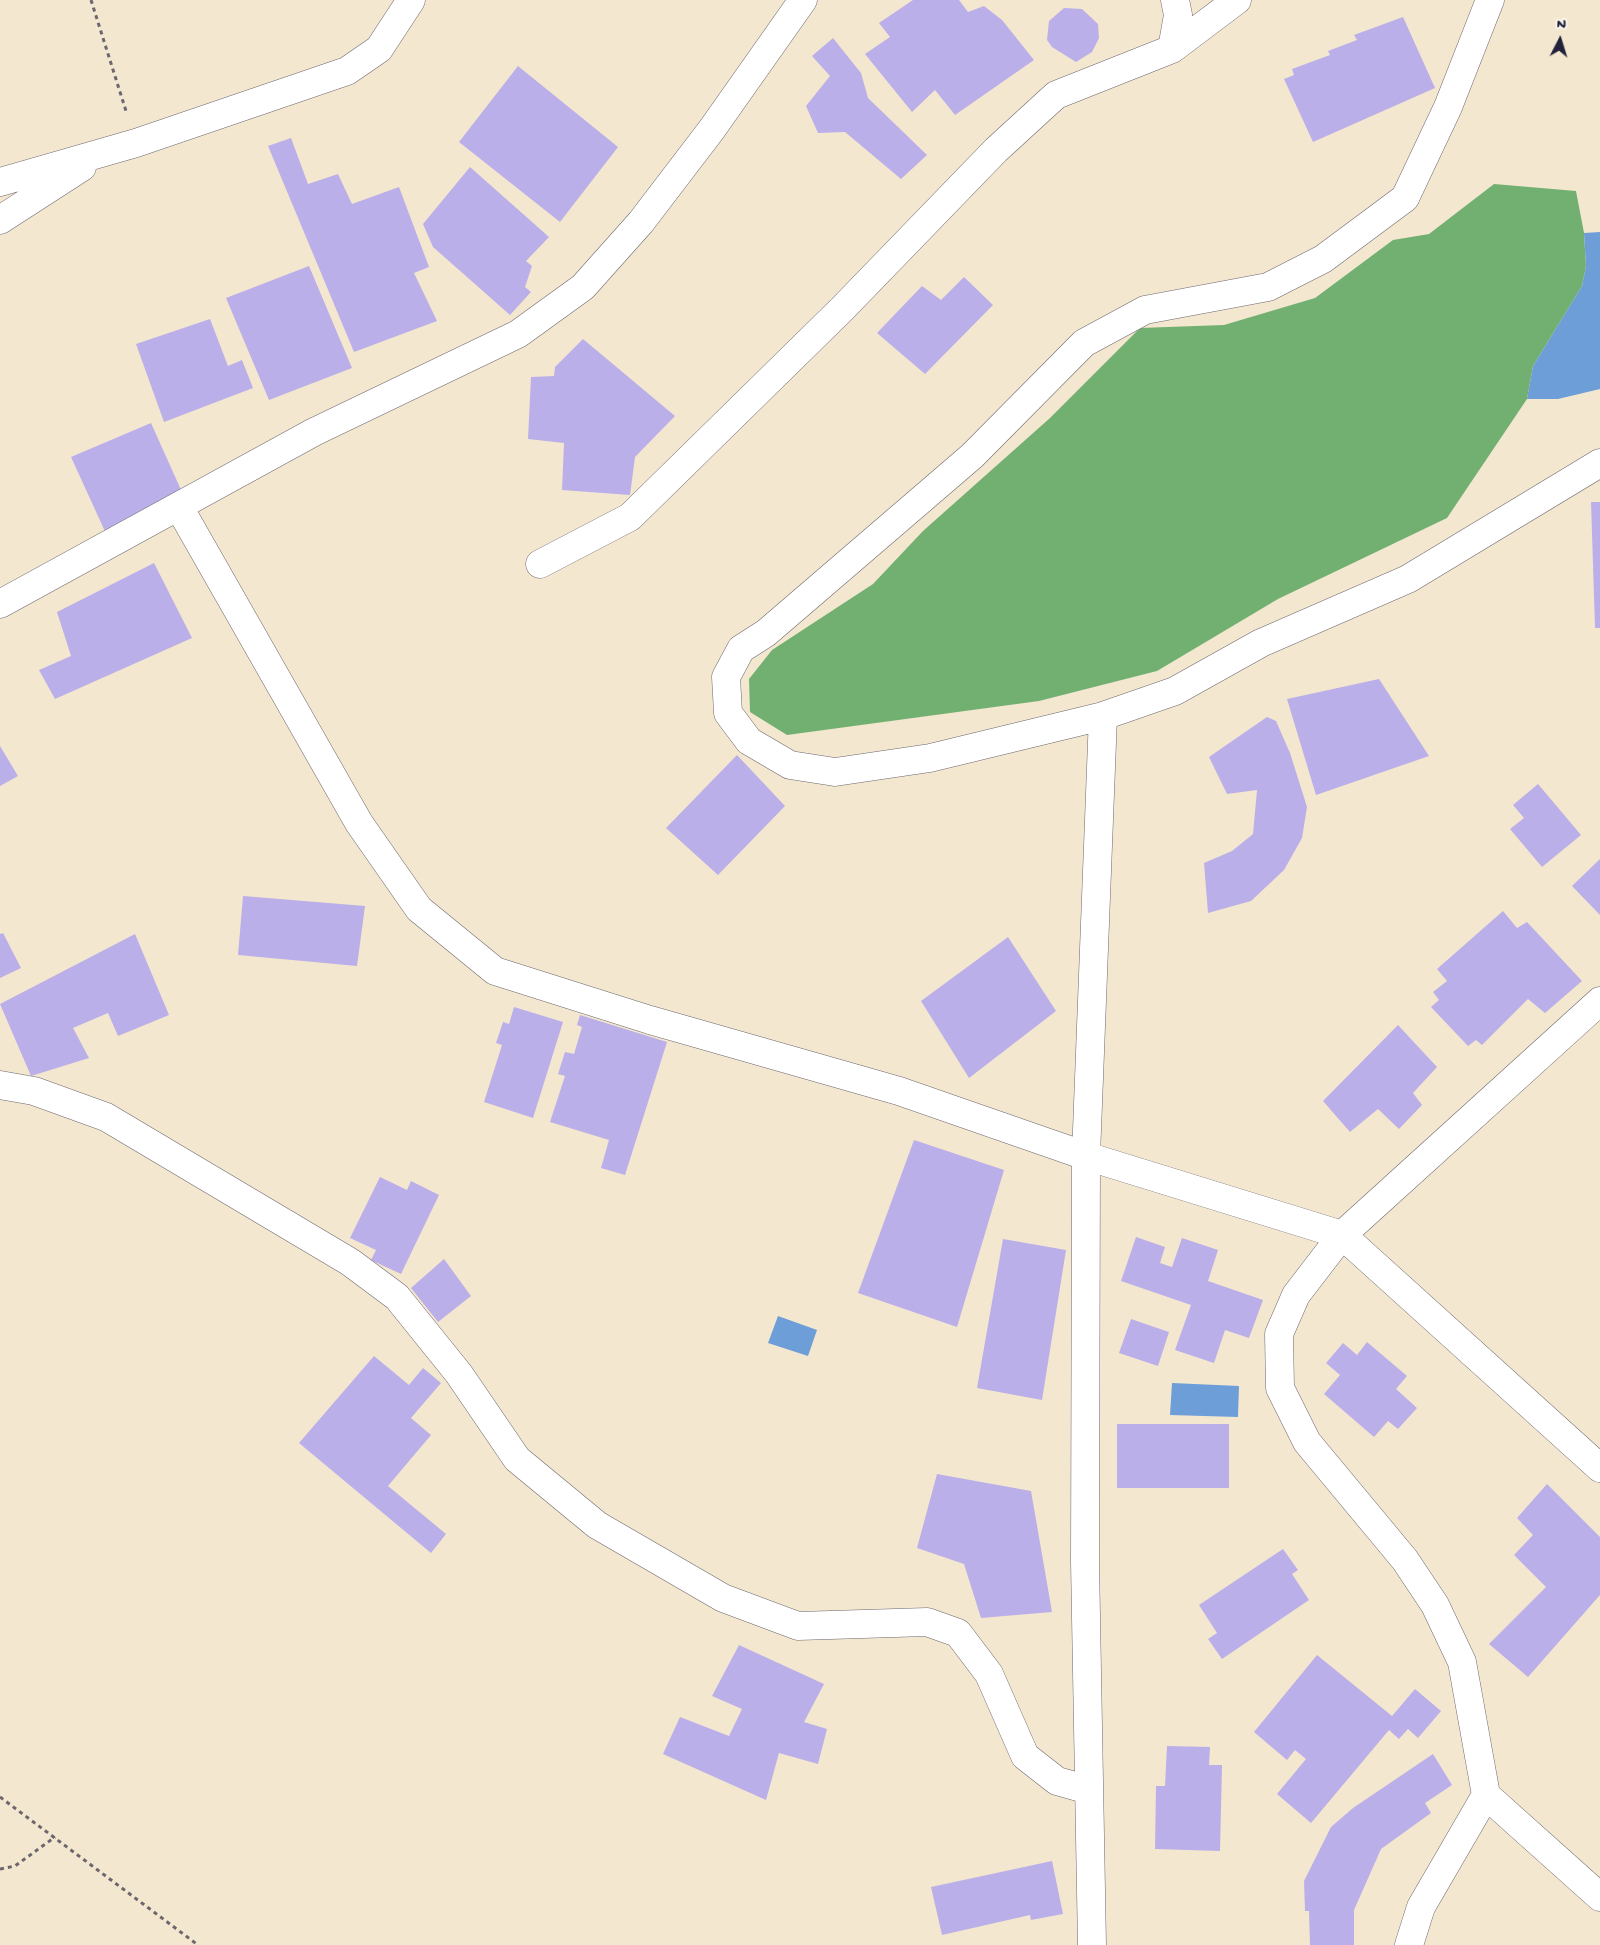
<!DOCTYPE html>
<style>
body{margin:0}
#map{position:relative;width:1600px;height:1945px;overflow:hidden;background:#f4e7cf;font-family:"Gochi Hand",sans-serif}
canvas{display:block}
.north{position:absolute;left:1535px;top:15px;width:50px;height:50px;-webkit-text-stroke:4px #fbf7ec;paint-order:stroke;rotate:5deg;font-size:14px;font-weight:700;line-height:20px;text-align:center;color:#22223b}
.north::after{content:'';display:block;margin:auto;width:18px;height:22px;background:#22223b;clip-path:polygon(50% 0,100% 100%,50% 72%,0 100%)}
</style>
<div id="map">
<canvas width="1600" height="1945"></canvas>
<div class="north">N</div>
</div>
<script>
const context = document.querySelector('canvas').getContext('2d');
context.lineJoin = 'round';
function fillPath(path, color) {
  context.fillStyle = color;
  context.fill(path, 'evenodd');
}
function stroke(path, color, width, dash) {
  context.strokeStyle = color;
  context.lineWidth = width;
  context.lineCap = dash ? 'butt' : 'round';
  context.setLineDash(dash || []);
  context.stroke(path);
}
const forest = new Path2D(`
 M 1494,184 L 1576,191 L 1584,233 L 1586,266 L 1582,286 L 1533,366 L 1527,399 L 1447,518 L 1278,599 L 1157,671 L 1039,701 L 787,735 L 750,712 L 749,679 L 772,650 L 873,584 L 923,531 L 1050,418 L 1140,328 L 1224,325 L 1315,298 L 1393,240 L 1429,234 Z`);
const water = new Path2D(`
 M 1600,232 L 1600,389 L 1558,399 L 1527,399 L 1533,366 L 1582,286 L 1586,266 L 1584,233 Z
 M 778,1316 L 817,1330 L 808,1356 L 768,1343 Z
 M 1172,1383 L 1239,1386 L 1238,1417 L 1170,1415 Z`);
const building = new Path2D(`
 M 913,0 L 959,0 L 968,12 L 984,6 L 1002,20 L 1034,60 L 955,115 L 935,90 L 912,112 L 865,54 L 890,37 L 879,23 Z
 M 1064,8 L 1082,9 L 1098,24 L 1099,38 L 1092,52 L 1076,62 L 1052,47 L 1047,40 L 1049,21 Z
 M 1403,17 L 1435,88 L 1313,142 L 1284,79 L 1294,75 L 1292,69 L 1330,55 L 1328,51 L 1357,40 L 1354,35 Z
 M 833,38 L 861,73 L 868,98 L 927,155 L 901,179 L 845,132 L 818,133 L 806,106 L 830,76 L 812,56 Z
 M 518,66 L 618,147 L 560,222 L 459,142 Z
 M 291,138 L 308,184 L 338,174 L 352,204 L 399,187 L 429,267 L 414,273 L 437,321 L 354,352 L 268,146 Z
 M 470,167 L 549,237 L 526,261 L 532,266 L 525,287 L 531,292 L 510,315 L 433,247 L 423,224 Z
 M 309,266 L 352,368 L 269,400 L 226,298 Z
 M 964,277 L 993,305 L 925,374 L 877,333 L 922,286 L 941,300 Z
 M 210,319 L 228,366 L 242,360 L 253,388 L 164,422 L 136,344 Z
 M 583,339 L 675,416 L 635,457 L 630,495 L 562,490 L 564,443 L 528,439 L 531,377 L 554,376 L 555,367 Z
 M 151,423 L 186,501 L 108,538 L 71,457 Z
 M 1591,502 L 1600,502 L 1600,628 L 1595,628 Z
 M 154,563 L 192,638 L 55,699 L 39,670 L 71,656 L 57,612 Z
 M 1379,679 L 1429,756 L 1316,795 L 1287,699 Z
 M 1267,717 L 1276,721 L 1290,753 L 1307,807 L 1302,838 L 1284,870 L 1251,901 L 1208,913 L 1204,863 L 1232,851 L 1253,834 L 1257,790 L 1227,794 L 1209,757 Z
 M 0,746 L 18,776 L 0,786 Z
 M 737,755 L 785,806 L 718,875 L 666,828 Z
 M 1538,784 L 1581,835 L 1542,867 L 1510,829 L 1524,818 L 1513,805 Z
 M 1600,859 L 1600,915 L 1572,886 Z
 M 243,896 L 365,906 L 357,966 L 238,955 Z
 M 1503,911 L 1517,928 L 1527,922 L 1582,981 L 1545,1013 L 1528,999 L 1482,1045 L 1476,1040 L 1468,1046 L 1431,1007 L 1439,1000 L 1433,992 L 1447,981 L 1437,969 Z
 M 3,933 L 21,968 L 0,978 L 0,934 Z
 M 135,934 L 169,1015 L 118,1036 L 108,1013 L 73,1028 L 89,1058 L 31,1076 L 0,1004 Z
 M 1008,937 L 1056,1011 L 969,1078 L 921,1001 Z
 M 514,1007 L 563,1022 L 533,1118 L 484,1102 L 502,1045 L 496,1043 L 503,1022 L 509,1024 Z
 M 580,1015 L 667,1042 L 625,1175 L 601,1168 L 609,1140 L 550,1122 L 565,1076 L 558,1074 L 565,1052 L 574,1054 L 582,1027 L 577,1025 Z
 M 1398,1025 L 1437,1067 L 1413,1093 L 1422,1105 L 1399,1129 L 1378,1109 L 1350,1132 L 1323,1101 Z
 M 914,1140 L 1004,1170 L 957,1327 L 858,1293 Z
 M 380,1177 L 407,1190 L 411,1181 L 439,1195 L 401,1274 L 371,1260 L 376,1250 L 350,1238 Z
 M 1136,1237 L 1165,1247 L 1160,1263 L 1172,1267 L 1182,1238 L 1218,1250 L 1208,1281 L 1263,1300 L 1249,1338 L 1225,1330 L 1214,1363 L 1175,1350 L 1191,1305 L 1121,1281 Z
 M 1003,1239 L 1066,1250 L 1042,1400 L 977,1388 Z
 M 444,1259 L 471,1296 L 438,1322 L 411,1288 Z
 M 1131,1319 L 1169,1332 L 1158,1366 L 1119,1353 Z
 M 1367,1342 L 1407,1376 L 1396,1389 L 1417,1408 L 1398,1429 L 1388,1421 L 1374,1437 L 1324,1394 L 1340,1375 L 1326,1363 L 1343,1343 L 1357,1355 Z
 M 374,1356 L 409,1385 L 423,1368 L 441,1383 L 411,1418 L 431,1435 L 388,1486 L 446,1534 L 431,1553 L 299,1443 Z
 M 1117,1424 L 1229,1424 L 1229,1488 L 1117,1488 Z
 M 937,1474 L 1031,1491 L 1052,1612 L 981,1618 L 964,1564 L 917,1548 Z
 M 1547,1484 L 1600,1537 L 1600,1595 L 1528,1677 L 1489,1644 L 1546,1587 L 1514,1555 L 1533,1535 L 1517,1518 Z
 M 1283,1549 L 1298,1570 L 1292,1574 L 1309,1600 L 1222,1659 L 1208,1639 L 1217,1633 L 1199,1605 Z
 M 739,1645 L 824,1684 L 804,1722 L 827,1729 L 818,1764 L 779,1753 L 766,1800 L 663,1754 L 680,1717 L 729,1736 L 742,1709 L 712,1696 Z
 M 1317,1655 L 1392,1716 L 1415,1689 L 1441,1711 L 1418,1738 L 1408,1729 L 1399,1739 L 1389,1730 L 1311,1823 L 1277,1794 L 1306,1759 L 1295,1750 L 1287,1760 L 1254,1732 Z
 M 1167,1746 L 1210,1747 L 1209,1765 L 1222,1765 L 1220,1851 L 1155,1849 L 1156,1786 L 1165,1786 Z
 M 1433,1754 L 1452,1785 L 1425,1803 L 1431,1813 L 1381,1849 L 1354,1910 L 1354,1945 L 1310,1945 L 1309,1911 L 1305,1911 L 1304,1881 L 1331,1827 L 1353,1808 Z
 M 1052,1861 L 1063,1914 L 1031,1920 L 1030,1915 L 942,1935 L 931,1887 Z`);
const path = new Path2D(`
 M 91,0 L 126,111
 M 0,1797 L 198,1945
 M 0,1869 L 15,1866 L 55,1837`);
const minor = new Path2D(`
 M 1490,0 L 1448,107 L 1405,198 L 1323,259 L 1268,287 L 1145,310 L 1084,343 L 972,456 L 766,633 L 741,649 L 726,677 L 728,713 L 749,741 L 790,765 L 835,772 L 930,758 L 1103,716 L 1175,691 L 1261,643 L 1408,579 L 1600,463
 M 1172,49 L 1178,15 L 1175,0
 M 0,182 L 136,143 L 347,71 L 379,49 L 411,0
 M 0,220 L 82,167
 M 179,507 L 359,823 L 419,909 L 495,971 L 650,1020 L 899,1091 L 1086,1156 L 1342,1235 L 1600,1468
 M 540,564 L 630,517 L 842,309 L 996,150 L 1056,95 L 1172,49 L 1237,0
 M 0,604 L 314,432 L 518,334 L 583,287 L 641,222 L 712,129 L 803,0
 M 1600,1001 L 1342,1235 L 1296,1295 L 1279,1334 L 1280,1388 L 1307,1442 L 1405,1560 L 1435,1605 L 1462,1662 L 1486,1795 L 1600,1897
 M 0,1085 L 34,1091 L 106,1117 L 350,1262 L 397,1297 L 459,1374 L 517,1459 L 597,1525 L 723,1598 L 798,1626 L 927,1622 L 958,1633 L 989,1674 L 1025,1756 L 1057,1781 L 1089,1790
 M 1092,1945 L 1085,1562 L 1086,1156 L 1103,716
 M 1409,1945 L 1421,1907 L 1486,1795`);
fillPath(forest, '#72b072');
fillPath(water, '#6d9ed7');
fillPath(building, '#baafe9');
stroke(minor, '#6c676f', 29);
stroke(path, '#6c676f', 3, [4, 4]);
stroke(minor, '#fff', 28);
</script>
